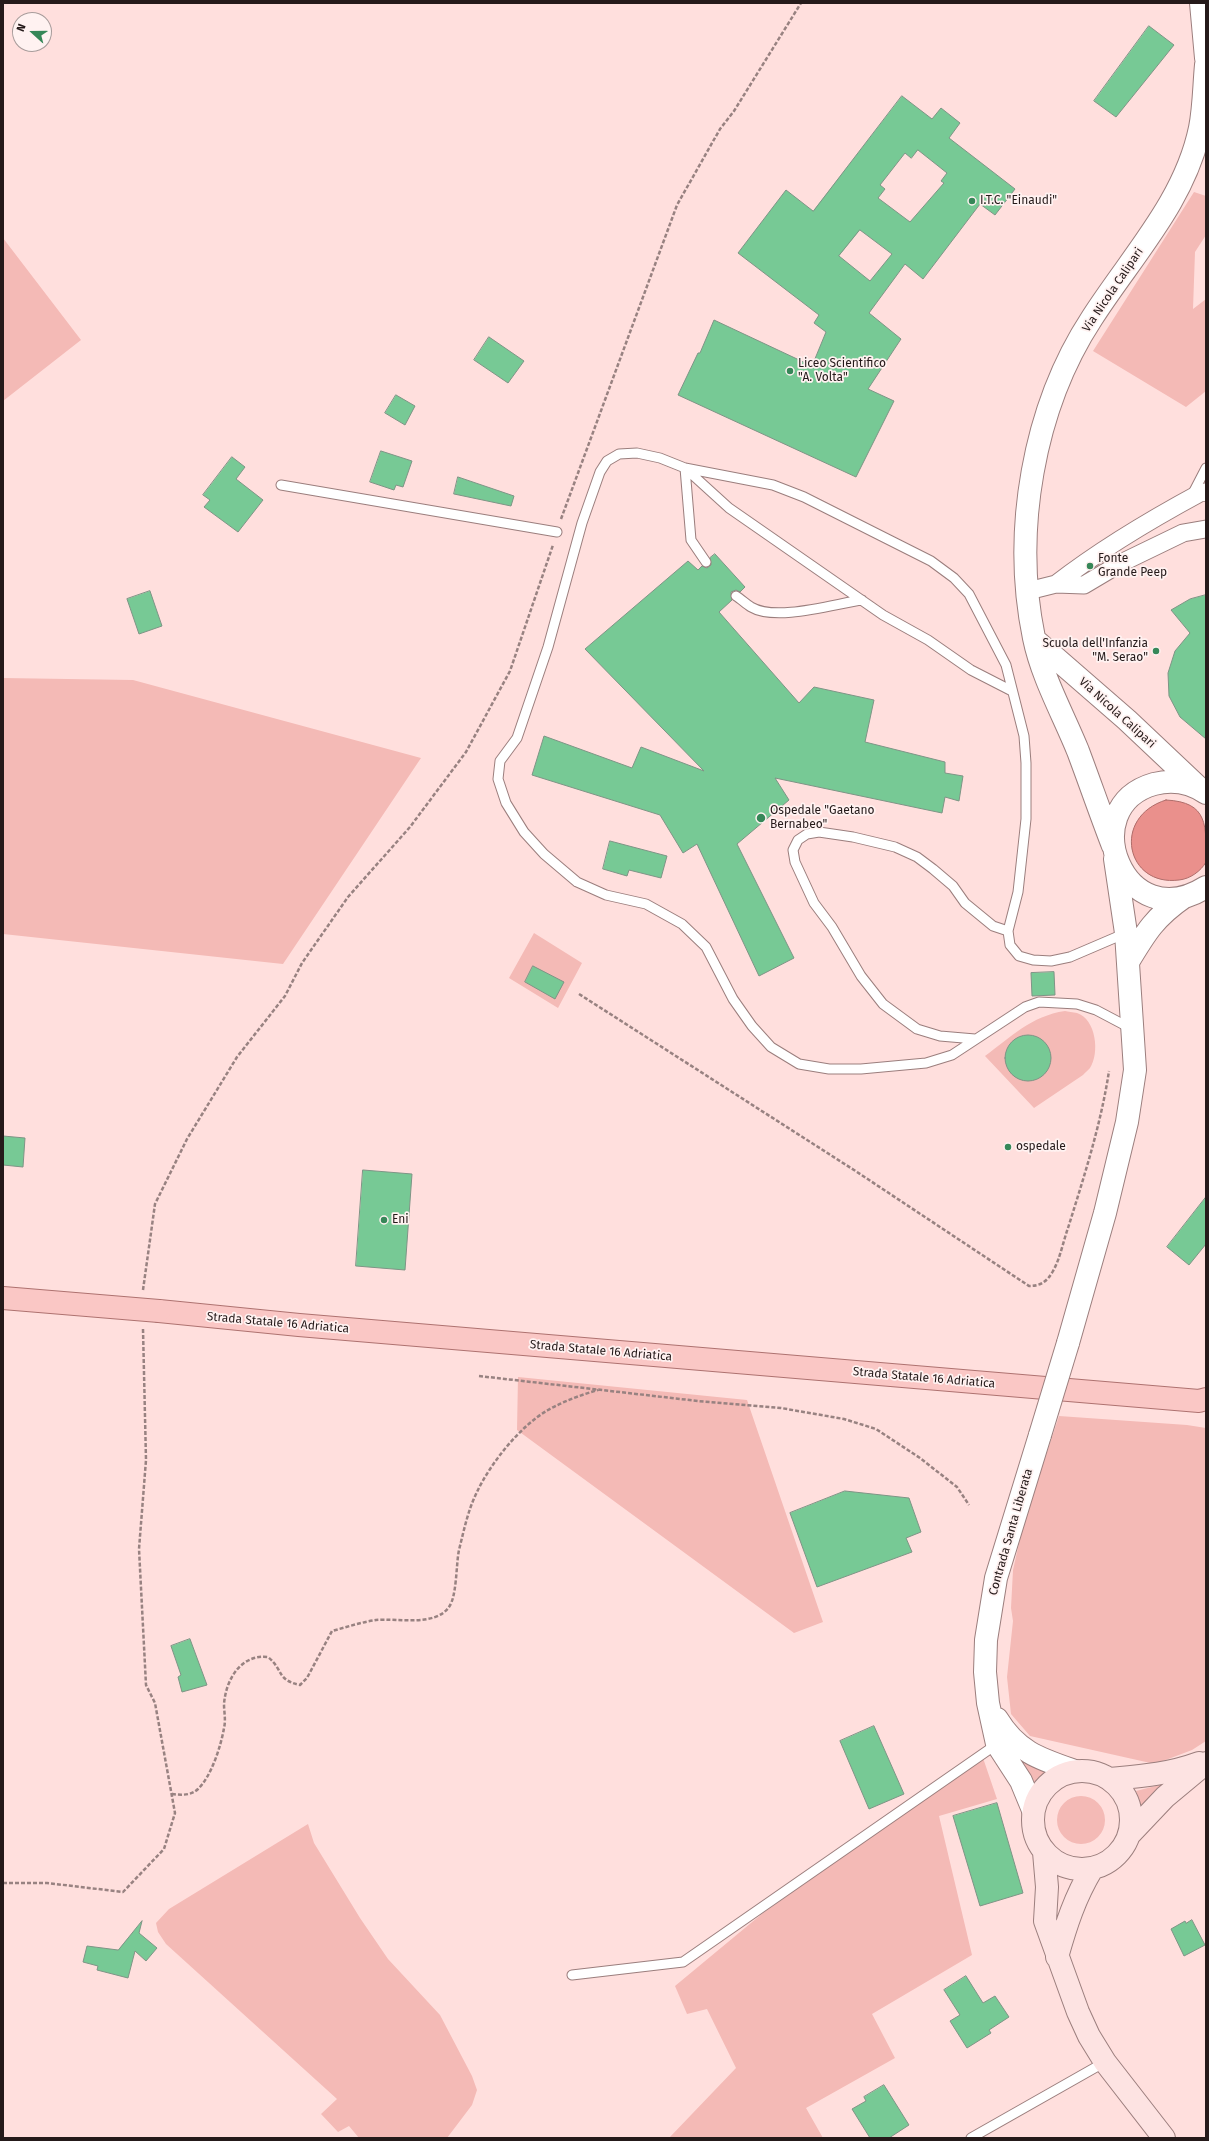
<!DOCTYPE html>
<style>
body{margin:0}
#map{position:relative;width:1209px;height:2141px;overflow:hidden;background:#ffdfdd;font-family:"Fira Sans",sans-serif}
canvas{display:block}
.frame{position:absolute;inset:0;border:4px solid #251a1a;pointer-events:none}
.north{position:absolute;left:12px;top:12px;width:40px;height:40px;box-sizing:border-box;background:#fff2f1;border:1px solid #a89c9b;border-radius:50%;rotate:291deg;font-size:11px;font-weight:700;line-height:16px;text-align:center;color:#251a1a}
.north::after{content:'';display:block;margin:auto;width:14px;height:18px;background:#368758;clip-path:polygon(50% 0,100% 100%,50% 72%,0 100%)}
</style>
<div id="map">
<canvas width="1209" height="2141"></canvas>
<div class="frame"></div>
<div class="north">N</div>
</div>
<script>
const context = document.querySelector('canvas').getContext('2d');
context.lineJoin = 'round';
function fillPath(path, color) {
  context.fillStyle = color;
  context.fill(path, 'evenodd');
}
function stroke(path, color, width, dash) {
  context.strokeStyle = color;
  context.lineWidth = width;
  context.lineCap = dash ? 'butt' : 'round';
  context.setLineDash(dash || []);
  context.stroke(path);
}
function write(font, color, halo, rows, align = 'center') {
  context.font = font + ' "Fira Sans",sans-serif';
  context.lineWidth = 3.5;
  context.setLineDash([]);
  context.textBaseline = 'middle';
  context.strokeStyle = halo;
  context.fillStyle = color;
  for (const [text, x, y, turn = 0] of rows) {
    context.save();
    context.translate(x, y);
    context.rotate((+turn || 0) * Math.PI / 180);
    context.textAlign = isNaN(turn) ? turn : align;
    if (halo) context.strokeText(text, 0, 0);
    context.fillText(text, 0, 0);
    context.restore();
  }
}
const green = new Path2D(`
 M 1194,192 L 1206,196 L 1206,235 L 1195,252 L 1193,309 L 1206,299 L 1206,391 L 1186,407 L 1093,351 Z
 M 3,238 L 81,340 L 3,401 Z
 M 3,678 L 133,680 L 421,758 L 283,964 L 3,934 Z
 M 534,933 L 582,963 L 558,1008 L 509,978 Z
 M 1065,1011 C 1068,1012 1073,1012 1077,1013 C 1096,1019 1100,1053 1090,1068 C 1088,1070 1085,1073 1083,1075 L 1034,1108 L 985,1056 C 1011,1037 1031,1016 1065,1011 Z
 M 518,1377 L 747,1400 L 823,1622 L 794,1633 L 517,1430 Z
 M 1059,1416 L 1187,1425 L 1206,1428 L 1206,1741 L 1192,1750 L 1155,1764 L 1030,1736 L 1011,1714 L 1007,1677 L 1013,1621 L 1011,1608 L 1013,1570 L 1024,1521 Z
 M 1003,1743 L 1045,1771 L 1033,1788 Z
 M 983,1758 L 997,1799 L 939,1816 L 972,1955 L 872,2014 L 895,2058 L 806,2108 L 823,2138 L 669,2138 L 736,2068 L 707,2009 L 687,2014 L 675,1986 L 763,1913 Z
 M 1175,1781 L 1141,1808 L 1136,1791 Z
 M1057 1820a24 24 0 1 1 48 0a24 24 0 1 1-48 0Z
 M 308,1824 L 314,1843 L 360,1918 L 388,1959 L 440,2015 L 472,2076 L 477,2090 L 472,2105 L 447,2138 L 359,2138 L 349,2126 L 338,2132 L 321,2114 L 337,2099 L 166,1944 L 158,1932 L 156,1923 L 169,1909 Z`);
const water = new Path2D(`
 M 1166,800 C 1209,802 1206,826 1206,862 C 1201,871 1190,879 1179,880 C 1126,887 1111,817 1166,800 Z`);
const building = new Path2D(`
 M 1149,26 L 1174,45 L 1116,117 L 1094,101 Z
 M 902,96 L 932,119 L 941,108 L 960,123 L 949,138 L 1015,189 L 995,215 L 980,204 L 923,279 L 905,264 L 869,313 L 901,339 L 868,389 L 894,401 L 856,477 L 678,395 L 698,353 L 700,353 L 714,320 L 812,366 L 826,332 L 814,323 L 819,315 L 738,253 L 786,190 L 813,211 ZM 918,150 L 947,173 L 941,181 L 944,183 L 910,222 L 878,198 L 885,189 L 880,185 L 905,153 L 911,158 ZM 860,230 L 892,254 L 870,281 L 839,256 Z
 M 489,337 L 524,361 L 508,383 L 474,360 Z
 M 396,395 L 415,406 L 405,425 L 385,413 Z
 M 381,451 L 412,461 L 403,487 L 396,485 L 394,490 L 370,482 Z
 M 232,457 L 245,467 L 236,479 L 263,500 L 238,532 L 204,507 L 210,500 L 203,495 Z
 M 458,477 L 514,496 L 511,506 L 454,494 Z
 M 715,554 L 745,587 L 740,592 L 736,590 L 731,592 L 732,600 L 719,612 L 799,703 L 814,687 L 874,700 L 865,742 L 945,762 L 945,773 L 963,776 L 959,801 L 945,797 L 942,813 L 775,778 L 789,800 L 737,844 L 794,958 L 759,976 L 697,844 L 683,853 L 660,815 L 532,775 L 544,736 L 632,768 L 641,747 L 704,771 L 585,649 L 688,561 L 698,570 L 702,566 L 707,568 L 711,565 L 710,558 Z
 M 150,591 L 162,626 L 139,634 L 127,599 Z
 M 1206,595 L 1206,739 L 1180,717 L 1169,696 L 1168,673 L 1175,651 L 1190,633 L 1171,610 L 1190,599 Z
 M 610,841 L 667,856 L 661,878 L 629,870 L 627,876 L 603,869 Z
 M 533,966 L 564,982 L 555,999 L 525,982 Z
 M 1054,972 L 1055,995 L 1032,996 L 1031,973 Z
 M1005 1058a23 23 0 1 1 46 0a23 23 0 1 1-46 0Z
 M 3,1136 L 25,1138 L 23,1167 L 3,1165 Z
 M 363,1170 L 412,1174 L 405,1270 L 356,1266 Z
 M 1206,1197 L 1206,1244 L 1189,1265 L 1167,1247 Z
 M 845,1491 L 909,1498 L 921,1532 L 906,1538 L 912,1552 L 817,1587 L 790,1513 Z
 M 190,1639 L 207,1685 L 182,1692 L 178,1677 L 181,1675 L 171,1646 Z
 M 874,1726 L 904,1794 L 869,1809 L 840,1741 Z
 M 997,1803 L 1023,1893 L 980,1906 L 953,1816 Z
 M 1192,1920 L 1205,1945 L 1184,1956 L 1171,1929 L 1185,1921 L 1186,1923 Z
 M 142,1921 L 139,1933 L 157,1948 L 146,1961 L 135,1951 L 128,1978 L 97,1970 L 98,1966 L 83,1962 L 87,1946 L 118,1950 Z
 M 966,1976 L 983,2003 L 995,1996 L 1009,2017 L 989,2030 L 991,2033 L 967,2048 L 950,2021 L 960,2015 L 944,1990 Z
 M 884,2085 L 909,2125 L 889,2138 L 870,2138 L 852,2109 L 866,2101 L 864,2097 Z`);
const path = new Path2D(`
 M 561,519 L 677,205 L 720,129 L 734,111 L 801,3
 M 579,994 L 854,1170 L 1029,1286 C 1040,1286 1047,1282 1053,1271 C 1060,1259 1063,1242 1068,1228 C 1084,1177 1101,1124 1109,1071
 M 143,1290 L 155,1204 L 187,1139 L 237,1057 L 285,996 L 302,963 L 348,897 L 410,827 L 466,752 L 510,671 L 553,545
 M 479,1376 L 698,1401 L 781,1408 L 844,1419 L 876,1429 L 920,1458 L 957,1487 L 969,1505
 M 172,1794 C 180,1795 191,1796 198,1789 C 211,1777 221,1746 224,1728 C 226,1720 224,1712 224,1704 C 226,1679 241,1654 268,1657 C 284,1670 276,1680 300,1685 L 307,1678 L 332,1631 C 347,1627 362,1622 376,1620 C 397,1618 435,1627 449,1607 C 457,1596 456,1564 459,1550 C 464,1530 468,1510 477,1492 C 490,1464 520,1426 548,1410 C 564,1401 581,1395 598,1390
 M 3,1883 L 47,1883 L 123,1892 L 164,1849 L 175,1813 L 155,1703 L 146,1685 L 139,1549 L 146,1460 L 143,1329`);
const service = new Path2D(`
 M 685,468 L 729,508 L 883,615 L 928,640 L 971,670 L 1012,691
 M 685,468 L 691,540 L 706,562
 M 281,485 L 557,532
 M 1192,495 L 1206,468
 M 736,596 C 741,599 746,604 751,607 C 776,622 834,604 862,600
 M 1126,933 L 1070,957 L 1051,961 L 1033,960 L 1019,956 L 1010,945 L 1008,931 L 1018,892 L 1026,819 L 1026,763 L 1024,736 L 1006,665 L 969,594 L 954,578 L 931,561 L 804,497 L 773,485 L 685,468 L 660,458 L 637,453 L 619,454 L 607,461 L 600,472 L 582,523 L 548,647 L 517,738 L 500,761 L 498,779 L 506,803 L 524,832 L 544,854 L 577,882 L 606,895 L 646,904 L 682,924 L 706,947 L 733,999 L 752,1026 L 771,1047 L 799,1064 L 829,1069 L 861,1069 L 926,1063 L 952,1055 L 1025,1007 L 1039,1002 L 1077,1004 L 1096,1010 L 1132,1029
 M 975,1039 L 940,1036 L 917,1029 L 883,1004 L 861,976 L 832,927 L 814,903 L 795,862 L 793,850 L 798,840 L 807,834 L 819,832 L 853,837 L 895,847 L 917,857 L 933,869 L 953,886 L 965,903 L 993,926 L 1008,931
 M 572,1975 L 683,1962 L 997,1744
 M 971,2138 L 1105,2062`);
const minor = new Path2D(`
 M 1056,584 C 1101,549 1150,520 1200,493 L 1206,492
 M 1028,591 L 1056,584 L 1084,585 L 1121,563 L 1183,533 L 1206,529`);
const tertiary = new Path2D(`
 M 1201,3 L 1206,58
 M 1035,640 L 1127,720 L 1198,787
 M 1206,793 C 1190,782 1173,779 1154,784 C 1073,807 1124,939 1206,887
 M 1113,846 C 1101,815 1090,783 1078,751 C 1063,714 1042,677 1034,638 C 1012,532 1033,408 1092,318 C 1131,257 1185,201 1200,128 C 1204,108 1204,86 1206,65
 M 1128,962 C 1146,932 1155,917 1184,897
 M 1068,1343 L 1105,1213 L 1127,1122 L 1135,1070 L 1126,933 L 1115,859
 M 997,1719 C 1017,1752 1040,1759 1075,1771
 M 1033,1810 L 1021,1781 L 997,1744 L 988,1703 L 985,1672 L 986,1640 L 996,1578 L 1040,1435`);
const secondary = new Path2D(`
 M1033 1820a49 49 0 1 1 98 0a49 49 0 1 1-98 0Z
 M 1110,1779 C 1142,1776 1169,1774 1199,1763
 M 1129,1835 L 1165,1797 L 1206,1763
 M 1044,1852 L 1047,1887 L 1045,1921 L 1078,2012 L 1089,2036 L 1105,2062 L 1164,2138
 M 1057,1957 C 1066,1925 1075,1897 1092,1869`);
const primary = new Path2D(`
 M 159,1311 L 299,1325 L 1199,1401 L 1206,1399`);
const tertiaryBridge = new Path2D(`
 M 1040,1435 L 1068,1343`);
const primaryBridge = new Path2D(`
 M 3,1298 L 159,1311`);
const markers = [
 [972,201,4,"#368758"],
 [790,371,4,"#368758"],
 [1090,566,4,"#368758"],
 [1156,651,4,"#368758"],
 [761,818,5,"#368758"],
 [1008,1147,4,"#368758"],
 [384,1220,4,"#368758"]
];
const poiNames = [
 ["I.T.C. \"Einaudi\"",980,201],
 ["Liceo Scientifico",798,364],
 ["\"A. Volta\"",798,378],
 ["Fonte",1098,559],
 ["Grande Peep",1098,573],
 ["Scuola dell'Infanzia",1148,644,"right"],
 ["\"M. Serao\"",1148,658,"right"],
 ["Ospedale \"Gaetano",770,811],
 ["Bernabeo\"",770,825],
 ["ospedale",1016,1147],
 ["Eni",392,1220]
];
const streetNames = [
 ["Via Nicola Calipari",1113,290,-56],
 ["Via Nicola Calipari",1117,713,42],
 ["Strada Statale 16 Adriatica",278,1323,5],
 ["Strada Statale 16 Adriatica",601,1351,5],
 ["Strada Statale 16 Adriatica",924,1378,5],
 ["Contrada Santa Liberata",1011,1532,-74]
];
fillPath(green, '#f4bab6');
fillPath(water, '#ea908c');
stroke(water, '#af6d6a', 1);
fillPath(building, '#77c995');
stroke(building, '#7e9485', 1);
stroke(service, '#9b7e7d', 11);
stroke(minor, '#9b7e7d', 19);
stroke(tertiary, '#9b7e7d', 24);
stroke(secondary, '#9b7e7d', 24);
stroke(primary, '#ae7270', 24);
stroke(path, '#988281', 2.5, [4, 2]);
stroke(service, '#fff', 9);
stroke(minor, '#fff', 17);
stroke(tertiary, '#fff', 22);
stroke(secondary, '#fde3e2', 22);
stroke(primary, '#fac7c5', 22);
stroke(tertiaryBridge, '#9b7e7d', 24, []);
stroke(primaryBridge, '#ae7270', 24, []);
stroke(tertiaryBridge, '#fff', 22);
stroke(primaryBridge, '#fac7c5', 22);
for (const [x, y, r, color] of markers) {
  const dot = new Path2D();
  dot.arc(x, y, r, 0, 2 * Math.PI);
  context.fillStyle = color;
  context.fill(dot);
  stroke(dot, '#fff2f1', 1.5);
}
write('12px', '#251a1a', '#fff2f1', poiNames, 'left');
write('12px', '#251a1a', '#fff2f1', streetNames);
</script>
